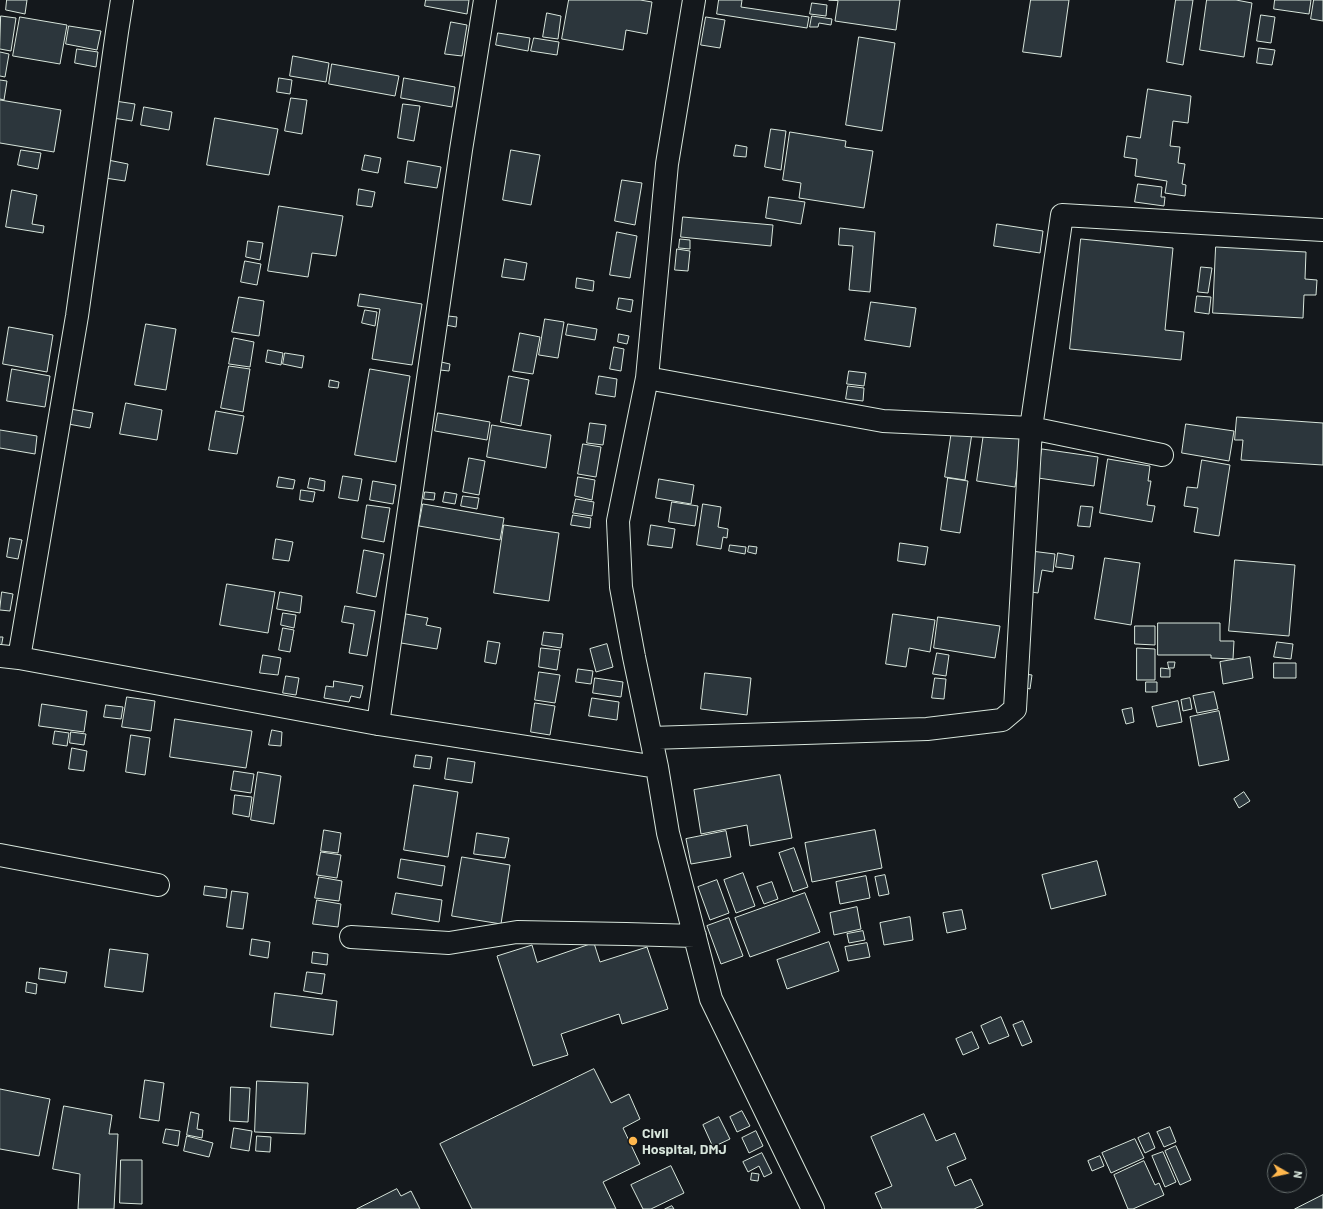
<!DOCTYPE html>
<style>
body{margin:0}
#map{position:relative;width:1323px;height:1209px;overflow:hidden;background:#14181c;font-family:Barlow,sans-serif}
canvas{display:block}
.north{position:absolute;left:1267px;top:1153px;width:40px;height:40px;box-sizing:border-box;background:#14181c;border:1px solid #626a69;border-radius:50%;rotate:99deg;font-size:11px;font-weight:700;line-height:16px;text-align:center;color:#d8e6dc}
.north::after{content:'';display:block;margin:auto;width:14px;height:18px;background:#ffb74d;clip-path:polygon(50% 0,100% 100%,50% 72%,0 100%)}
</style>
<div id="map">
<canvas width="1323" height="1209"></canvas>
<div class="north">N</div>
</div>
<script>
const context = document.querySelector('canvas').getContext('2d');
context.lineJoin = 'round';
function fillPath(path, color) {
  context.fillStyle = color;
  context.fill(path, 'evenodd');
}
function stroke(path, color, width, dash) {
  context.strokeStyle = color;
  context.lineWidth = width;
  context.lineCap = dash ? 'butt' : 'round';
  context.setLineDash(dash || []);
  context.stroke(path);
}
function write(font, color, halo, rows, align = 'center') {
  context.font = font + ' Barlow,sans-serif';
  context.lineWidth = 3;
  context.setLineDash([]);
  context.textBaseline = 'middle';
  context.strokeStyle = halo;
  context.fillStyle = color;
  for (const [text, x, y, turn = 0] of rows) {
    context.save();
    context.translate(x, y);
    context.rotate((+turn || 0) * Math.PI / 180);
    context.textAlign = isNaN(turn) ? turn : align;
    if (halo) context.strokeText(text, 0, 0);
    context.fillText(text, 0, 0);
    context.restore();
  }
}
const building = new Path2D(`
 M 7,0 L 27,0 L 25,14 L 6,10 Z
 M 426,0 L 469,0 L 467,14 L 425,6 Z
 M 569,0 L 640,0 L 652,2 L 647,34 L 626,30 L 623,50 L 562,39 Z
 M 719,0 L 742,0 L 741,7 L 809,17 L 807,28 L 717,14 Z
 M 829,0 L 900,0 L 896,30 L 835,21 L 838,1 Z
 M 1031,0 L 1069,0 L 1061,57 L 1023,52 Z
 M 1176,0 L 1193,0 L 1183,65 L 1167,62 Z
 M 1207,0 L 1236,0 L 1252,3 L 1244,57 L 1200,50 Z
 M 1275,0 L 1311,0 L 1309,14 L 1274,9 Z
 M 1314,0 L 1323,0 L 1323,21 L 1311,19 Z
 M 812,3 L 827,5 L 826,16 L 810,14 Z
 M 547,13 L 561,16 L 558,39 L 543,37 Z
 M 1261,15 L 1275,17 L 1271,43 L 1257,41 Z
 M 1,16 L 16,18 L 11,51 L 0,49 Z
 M 812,16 L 832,19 L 831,25 L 819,23 L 818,27 L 810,27 Z
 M 20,17 L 67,25 L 60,64 L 13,56 Z
 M 706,17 L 725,20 L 720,48 L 701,45 Z
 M 451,22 L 467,25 L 462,56 L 445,54 Z
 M 69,26 L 101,31 L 97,50 L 66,44 Z
 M 498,33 L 530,38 L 528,51 L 496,45 Z
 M 859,37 L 895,43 L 882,131 L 846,125 Z
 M 534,38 L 559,42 L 557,55 L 531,51 Z
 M 1259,48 L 1275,50 L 1272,65 L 1257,63 Z
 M 77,49 L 98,52 L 96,67 L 75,63 Z
 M 0,52 L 9,54 L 5,77 L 0,76 Z
 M 293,56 L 329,63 L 326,82 L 290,76 Z
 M 332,64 L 399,76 L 395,96 L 329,84 Z
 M 279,78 L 292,80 L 290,94 L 277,92 Z
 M 404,78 L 455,87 L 452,107 L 401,98 Z
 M 0,80 L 7,81 L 4,100 L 0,99 Z
 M 1148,89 L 1191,96 L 1188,123 L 1173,121 L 1170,146 L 1180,147 L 1178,163 L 1185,164 L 1182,184 L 1186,185 L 1185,196 L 1165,193 L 1167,181 L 1135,176 L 1137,159 L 1124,157 L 1127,136 L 1140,138 Z
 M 291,98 L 307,100 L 302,134 L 285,131 Z
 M 0,100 L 61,110 L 54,152 L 0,143 Z
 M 115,101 L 135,104 L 132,121 L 113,118 Z
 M 403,104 L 420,106 L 414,141 L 398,138 Z
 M 144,107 L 172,112 L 169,130 L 141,125 Z
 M 215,118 L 278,129 L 269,175 L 207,165 Z
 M 771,129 L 786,131 L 781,170 L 765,167 Z
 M 790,132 L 846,141 L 845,147 L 873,151 L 864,208 L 799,198 L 801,183 L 783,180 Z
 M 736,145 L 747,147 L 746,157 L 734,156 Z
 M 21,150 L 41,153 L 38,169 L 18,165 Z
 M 511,150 L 540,155 L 531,205 L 503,200 Z
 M 365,155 L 381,158 L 378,173 L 362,170 Z
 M 108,160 L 128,164 L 125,181 L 105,178 Z
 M 408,161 L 441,167 L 437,188 L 405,183 Z
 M 622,180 L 642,183 L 635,225 L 615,221 Z
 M 1138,184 L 1162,187 L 1161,197 L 1165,197 L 1164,206 L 1135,202 Z
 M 359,189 L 375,192 L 372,207 L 357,205 Z
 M 12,190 L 37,195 L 32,224 L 44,226 L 43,233 L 6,227 Z
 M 769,197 L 805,202 L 801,224 L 766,218 Z
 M 279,206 L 343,216 L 336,256 L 312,253 L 308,277 L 268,271 Z
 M 683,217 L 773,225 L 771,246 L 681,237 Z
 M 997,224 L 1043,231 L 1040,253 L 994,246 Z
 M 840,228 L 875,232 L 870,292 L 849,290 L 853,246 L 839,245 Z
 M 617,232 L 637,236 L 630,278 L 610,275 Z
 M 680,239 L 690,240 L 690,249 L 679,248 Z
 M 1081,239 L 1173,248 L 1165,330 L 1184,332 L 1181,360 L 1070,349 Z
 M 248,241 L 263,243 L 260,260 L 246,257 Z
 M 1216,247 L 1306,252 L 1305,279 L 1317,280 L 1316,295 L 1304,295 L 1303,318 L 1213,313 Z
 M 677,249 L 690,251 L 688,271 L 675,270 Z
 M 505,259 L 527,263 L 524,280 L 502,277 Z
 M 245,261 L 261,264 L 257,285 L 241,282 Z
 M 1201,267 L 1212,268 L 1208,293 L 1198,292 Z
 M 577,278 L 594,281 L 593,291 L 576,288 Z
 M 360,294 L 422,304 L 412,365 L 372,359 L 380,309 L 358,306 Z
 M 1197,296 L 1211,297 L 1209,314 L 1195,312 Z
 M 239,297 L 264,301 L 259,336 L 232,332 Z
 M 619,298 L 633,300 L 631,312 L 617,309 Z
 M 871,302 L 916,308 L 910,347 L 865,340 Z
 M 365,310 L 377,312 L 375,326 L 362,323 Z
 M 448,316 L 457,317 L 456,327 L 446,325 Z
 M 545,319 L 564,322 L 558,358 L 539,355 Z
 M 146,324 L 176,329 L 166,390 L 135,385 Z
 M 568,324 L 597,329 L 595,340 L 566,335 Z
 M 9,327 L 53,335 L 47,372 L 3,364 Z
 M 520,333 L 540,337 L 533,374 L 513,371 Z
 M 619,334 L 629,336 L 627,344 L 618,342 Z
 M 234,338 L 254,342 L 250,367 L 229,364 Z
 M 614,347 L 624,349 L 621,371 L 610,369 Z
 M 268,350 L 283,353 L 281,365 L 266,362 Z
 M 285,353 L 304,356 L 302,368 L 283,364 Z
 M 441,362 L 450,364 L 449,371 L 440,370 Z
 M 229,366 L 250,369 L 243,412 L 221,408 Z
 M 12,369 L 50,376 L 45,407 L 7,401 Z
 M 370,369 L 410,376 L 396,462 L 355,455 Z
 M 849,371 L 866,373 L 864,386 L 847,384 Z
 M 509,376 L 529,380 L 521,426 L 501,422 Z
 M 599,376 L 617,379 L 615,397 L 596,394 Z
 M 330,380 L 339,382 L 338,388 L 329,387 Z
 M 848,386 L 864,388 L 863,401 L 846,399 Z
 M 126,403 L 162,410 L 157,440 L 120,434 Z
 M 65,408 L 93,413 L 90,428 L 63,423 Z
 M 216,411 L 244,416 L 237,454 L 209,450 Z
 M 438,413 L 490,422 L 487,440 L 435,431 Z
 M 1237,417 L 1323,423 L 1323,465 L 1241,460 L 1243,440 L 1235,440 Z
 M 590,423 L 606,425 L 603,445 L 587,443 Z
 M 1186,424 L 1234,431 L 1229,461 L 1182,453 Z
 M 492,425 L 551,435 L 546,468 L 487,457 Z
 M 0,430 L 37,436 L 35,454 L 0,448 Z
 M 952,430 L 972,433 L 965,480 L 945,477 Z
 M 984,433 L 1022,438 L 1015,487 L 977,481 Z
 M 583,444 L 601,447 L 596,477 L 578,474 Z
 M 1042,449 L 1098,457 L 1094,486 L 1038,478 Z
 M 469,458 L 485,461 L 479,495 L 463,492 Z
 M 1108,459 L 1150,466 L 1148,481 L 1151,481 L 1147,505 L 1155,506 L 1152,522 L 1100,513 Z
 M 1202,460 L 1230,465 L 1219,536 L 1194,532 L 1198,508 L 1184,506 L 1187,487 L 1197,488 Z
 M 343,476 L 362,479 L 358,501 L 339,498 Z
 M 279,477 L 295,480 L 293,489 L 277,487 Z
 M 578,477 L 595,480 L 592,500 L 575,496 Z
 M 310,478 L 325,481 L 324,491 L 308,488 Z
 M 948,478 L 968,481 L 960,533 L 941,530 Z
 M 659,479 L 694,485 L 691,504 L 656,498 Z
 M 373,481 L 396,485 L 393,504 L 370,500 Z
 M 301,490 L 315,492 L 313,502 L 300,500 Z
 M 425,492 L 435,493 L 434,500 L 424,499 Z
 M 445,492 L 457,494 L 455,504 L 443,502 Z
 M 463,496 L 479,498 L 477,509 L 461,506 Z
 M 576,499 L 594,502 L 592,516 L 573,513 Z
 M 672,502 L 698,506 L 695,526 L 669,522 Z
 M 423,504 L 504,518 L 500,540 L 419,526 Z
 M 703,504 L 721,507 L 718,527 L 728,529 L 727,538 L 723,537 L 721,549 L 697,545 Z
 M 367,505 L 390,508 L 384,542 L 362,538 Z
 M 1081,506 L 1093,507 L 1090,527 L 1078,526 Z
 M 573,515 L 591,518 L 590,528 L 571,525 Z
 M 504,525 L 559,533 L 549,601 L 494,593 Z
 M 651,525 L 675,529 L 672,548 L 648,545 Z
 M 10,538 L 22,540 L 18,559 L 7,557 Z
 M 276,539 L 293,542 L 289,561 L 273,559 Z
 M 900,543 L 928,547 L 925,565 L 898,561 Z
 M 730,545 L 746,547 L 745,554 L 729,551 Z
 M 749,546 L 757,547 L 756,554 L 748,552 Z
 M 364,550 L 384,554 L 376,597 L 357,593 Z
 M 1031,551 L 1055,554 L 1053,572 L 1042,570 L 1038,593 L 1025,591 Z
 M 1058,553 L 1074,556 L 1072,569 L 1056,567 Z
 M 1105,558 L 1140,563 L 1131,625 L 1095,619 Z
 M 1235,560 L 1295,565 L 1289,636 L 1229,631 Z
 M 227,584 L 275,592 L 268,633 L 220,625 Z
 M 2,592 L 13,594 L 10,611 L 0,610 Z
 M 280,592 L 302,596 L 300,613 L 277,609 Z
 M 345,606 L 375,611 L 367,656 L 349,653 L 354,624 L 342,622 Z
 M 283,613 L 296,615 L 294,628 L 281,625 Z
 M 406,614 L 428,618 L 426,625 L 441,628 L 437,649 L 401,643 Z
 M 893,614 L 935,620 L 930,652 L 909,648 L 906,667 L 886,664 Z
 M 938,617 L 1000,626 L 995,658 L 934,648 Z
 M 1158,623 L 1220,623 L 1220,641 L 1234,641 L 1233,659 L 1211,658 L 1211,655 L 1158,655 Z
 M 1135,626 L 1155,626 L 1155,645 L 1135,644 Z
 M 283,628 L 294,630 L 290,652 L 279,650 Z
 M 544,632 L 563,634 L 561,648 L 542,645 Z
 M 0,637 L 3,637 L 1,648 L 0,648 Z
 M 488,641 L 500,643 L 496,664 L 485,662 Z
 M 1277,642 L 1293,644 L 1291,659 L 1274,657 Z
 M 607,644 L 613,667 L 596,672 L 590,649 Z
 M 541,648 L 560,650 L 557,670 L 539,667 Z
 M 1137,648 L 1155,649 L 1155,680 L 1137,680 Z
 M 937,653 L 949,655 L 946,676 L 933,674 Z
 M 263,655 L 281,658 L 278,675 L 260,673 Z
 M 1250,657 L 1253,678 L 1223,684 L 1220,662 Z
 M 1168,662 L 1175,662 L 1174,668 L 1169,668 Z
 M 1274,663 L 1296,663 L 1296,678 L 1274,678 Z
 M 1161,668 L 1170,669 L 1170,677 L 1161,677 Z
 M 578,669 L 593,671 L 591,684 L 576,682 Z
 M 539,672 L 560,675 L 555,703 L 535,700 Z
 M 705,673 L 751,678 L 747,715 L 701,709 Z
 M 1025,674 L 1032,675 L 1030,689 L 1023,687 Z
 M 286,676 L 299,678 L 296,695 L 283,693 Z
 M 595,678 L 623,682 L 621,697 L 593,693 Z
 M 935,678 L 946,679 L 944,699 L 932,698 Z
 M 334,681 L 363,686 L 360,698 L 351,696 L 349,702 L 324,698 L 326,686 L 333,687 Z
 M 1146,682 L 1157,682 L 1157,692 L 1146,692 Z
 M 1214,692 L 1218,709 L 1197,713 L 1193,696 Z
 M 127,697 L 155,701 L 151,731 L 122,727 Z
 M 592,698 L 619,702 L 617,720 L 589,716 Z
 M 1190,698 L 1192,709 L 1183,711 L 1181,700 Z
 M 1178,701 L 1182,722 L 1157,727 L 1152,707 Z
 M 535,703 L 555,706 L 550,735 L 531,732 Z
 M 42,704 L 87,711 L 84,732 L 39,726 Z
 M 106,705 L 123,707 L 121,719 L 104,717 Z
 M 1132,708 L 1134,722 L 1126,724 L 1122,710 Z
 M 1219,711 L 1229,760 L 1199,766 L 1190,717 Z
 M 175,719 L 252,731 L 246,768 L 170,757 Z
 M 272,730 L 282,732 L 281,746 L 269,745 Z
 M 55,731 L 69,733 L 67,746 L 53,744 Z
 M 71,732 L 86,734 L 84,745 L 70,743 Z
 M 131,735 L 150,738 L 145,775 L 126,772 Z
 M 72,748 L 87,751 L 84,771 L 69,769 Z
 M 416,755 L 432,757 L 430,769 L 414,767 Z
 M 448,758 L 475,762 L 472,783 L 445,779 Z
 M 234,771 L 254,774 L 251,793 L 231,790 Z
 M 258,772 L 281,776 L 274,824 L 251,820 Z
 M 780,775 L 792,838 L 750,846 L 747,825 L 701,834 L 694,790 Z
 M 414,785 L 458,792 L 448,857 L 404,850 Z
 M 1244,792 L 1250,801 L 1239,808 L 1234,799 Z
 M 235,795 L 252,797 L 249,817 L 233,814 Z
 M 324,830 L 341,833 L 338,853 L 321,851 Z
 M 875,830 L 882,868 L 812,882 L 805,843 Z
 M 726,831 L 731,857 L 691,864 L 686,839 Z
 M 477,833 L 509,838 L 505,858 L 474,854 Z
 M 794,848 L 808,887 L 793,892 L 779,853 Z
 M 321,852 L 341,855 L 337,878 L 317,875 Z
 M 462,857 L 510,865 L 501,924 L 452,916 Z
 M 401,859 L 445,866 L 442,886 L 398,878 Z
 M 1097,861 L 1106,895 L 1051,909 L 1042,875 Z
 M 743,873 L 755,906 L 736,913 L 724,880 Z
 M 885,875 L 889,894 L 879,896 L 875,877 Z
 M 866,876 L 870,898 L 840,904 L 836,882 Z
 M 319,877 L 342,881 L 339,901 L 315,898 Z
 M 717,880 L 729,913 L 710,920 L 698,887 Z
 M 772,882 L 778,899 L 764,904 L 757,887 Z
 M 205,886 L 227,889 L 226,898 L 204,895 Z
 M 232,891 L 248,893 L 243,929 L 227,927 Z
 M 396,893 L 442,900 L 439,922 L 392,914 Z
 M 805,893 L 820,932 L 750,957 L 735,918 Z
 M 317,900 L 341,904 L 338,927 L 313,924 Z
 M 857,907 L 861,929 L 834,935 L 830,913 Z
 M 962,910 L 966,929 L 947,933 L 943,913 Z
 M 910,917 L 913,940 L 884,945 L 880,923 Z
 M 729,918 L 743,956 L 721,964 L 707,926 Z
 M 863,931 L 865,940 L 849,943 L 847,934 Z
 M 252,939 L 270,942 L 268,958 L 250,955 Z
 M 829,942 L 839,971 L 787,989 L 777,960 Z
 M 594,943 L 600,962 L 647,947 L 668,1009 L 622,1024 L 619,1014 L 561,1034 L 568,1055 L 533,1066 L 497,956 L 532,945 L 537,962 Z
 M 867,943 L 870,957 L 848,961 L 845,947 Z
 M 110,949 L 148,954 L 143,992 L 105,987 Z
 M 313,952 L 328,954 L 327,965 L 312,963 Z
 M 40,968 L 67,972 L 65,983 L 39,979 Z
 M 307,972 L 325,974 L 322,994 L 304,991 Z
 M 27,982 L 37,984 L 36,994 L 26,992 Z
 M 275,993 L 337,1001 L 333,1035 L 271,1027 Z
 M 1001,1017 L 1009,1036 L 989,1044 L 981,1026 Z
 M 1023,1021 L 1032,1042 L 1022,1046 L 1013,1025 Z
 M 972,1032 L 979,1048 L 963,1055 L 956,1039 Z
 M 594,1069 L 611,1103 L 629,1094 L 640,1119 L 623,1128 L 640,1164 L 603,1182 L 616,1209 L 472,1209 L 440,1144 Z
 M 145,1080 L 164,1083 L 159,1121 L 140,1118 Z
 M 257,1081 L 308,1083 L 305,1134 L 255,1132 Z
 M 231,1087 L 250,1088 L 248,1122 L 230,1121 Z
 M 0,1089 L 50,1099 L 39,1156 L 0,1149 Z
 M 64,1106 L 112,1115 L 109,1134 L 118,1134 L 114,1209 L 78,1209 L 80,1174 L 53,1169 Z
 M 742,1111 L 750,1126 L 737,1132 L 730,1117 Z
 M 191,1112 L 199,1114 L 197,1129 L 203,1130 L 202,1138 L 187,1135 Z
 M 924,1114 L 936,1141 L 955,1133 L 966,1159 L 947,1167 L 955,1186 L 971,1179 L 983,1205 L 974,1209 L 882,1209 L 875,1193 L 892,1186 L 871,1137 Z
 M 719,1117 L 730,1139 L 713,1147 L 703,1125 Z
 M 1170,1127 L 1176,1142 L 1164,1147 L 1157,1132 Z
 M 234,1128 L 252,1131 L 249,1151 L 231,1148 Z
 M 166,1129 L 180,1131 L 178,1146 L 163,1143 Z
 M 756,1131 L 763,1146 L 749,1153 L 742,1138 Z
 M 1149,1133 L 1155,1148 L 1145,1153 L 1138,1138 Z
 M 187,1136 L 213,1143 L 209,1157 L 184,1151 Z
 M 257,1136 L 271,1137 L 270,1152 L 256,1151 Z
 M 1135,1139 L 1144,1158 L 1111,1173 L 1102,1153 Z
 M 1176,1146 L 1191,1180 L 1180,1185 L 1165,1151 Z
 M 1163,1152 L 1176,1182 L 1165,1187 L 1152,1156 Z
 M 762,1153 L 772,1173 L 764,1177 L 759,1166 L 748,1172 L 743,1162 Z
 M 1100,1156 L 1104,1166 L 1092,1171 L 1088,1161 Z
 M 121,1160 L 142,1160 L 142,1204 L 120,1203 Z
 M 1144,1161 L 1155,1185 L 1159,1183 L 1164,1195 L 1133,1209 L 1128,1209 L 1114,1175 Z
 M 671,1166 L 684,1193 L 651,1209 L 643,1209 L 631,1185 Z
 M 752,1173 L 759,1174 L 758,1181 L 751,1180 Z
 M 397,1189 L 401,1196 L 411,1191 L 420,1209 L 357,1209 Z
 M 1323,1195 L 1323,1209 L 1295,1209 Z
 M 672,1206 L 674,1209 L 665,1209 Z`);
const street = new Path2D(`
 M 694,0 L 667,164 L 647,378 L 618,521 L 621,587 L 634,657 L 657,767 L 668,833 L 711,999 L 813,1209
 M 647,378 L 883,421 L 1031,428 L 1162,455
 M 0,656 L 19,658 L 378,724 L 657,767
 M 19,658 L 77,316 L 117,32 L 122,0
 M 378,724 L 461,150 L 485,0
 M 651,738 L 927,729 L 1002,720 L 1015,709 L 1031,428 L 1062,215 L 1323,230
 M 0,855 L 158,885
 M 351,937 L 449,943 L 517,932 L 626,934 L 695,936`);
const markers = [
 [633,1141,5,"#ffb74d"]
];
const poiNames = [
 ["Civil",642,1133],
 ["Hospital, DMJ",642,1149]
];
fillPath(building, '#2c363c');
stroke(building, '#d8e6dc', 1);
stroke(street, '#d8e6dc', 24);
stroke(street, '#14181c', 22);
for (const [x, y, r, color] of markers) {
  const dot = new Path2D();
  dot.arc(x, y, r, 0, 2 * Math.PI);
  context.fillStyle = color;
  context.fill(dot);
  stroke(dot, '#14181c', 1.5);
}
write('bold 14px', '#d8e6dc', '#14181c', poiNames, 'left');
</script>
